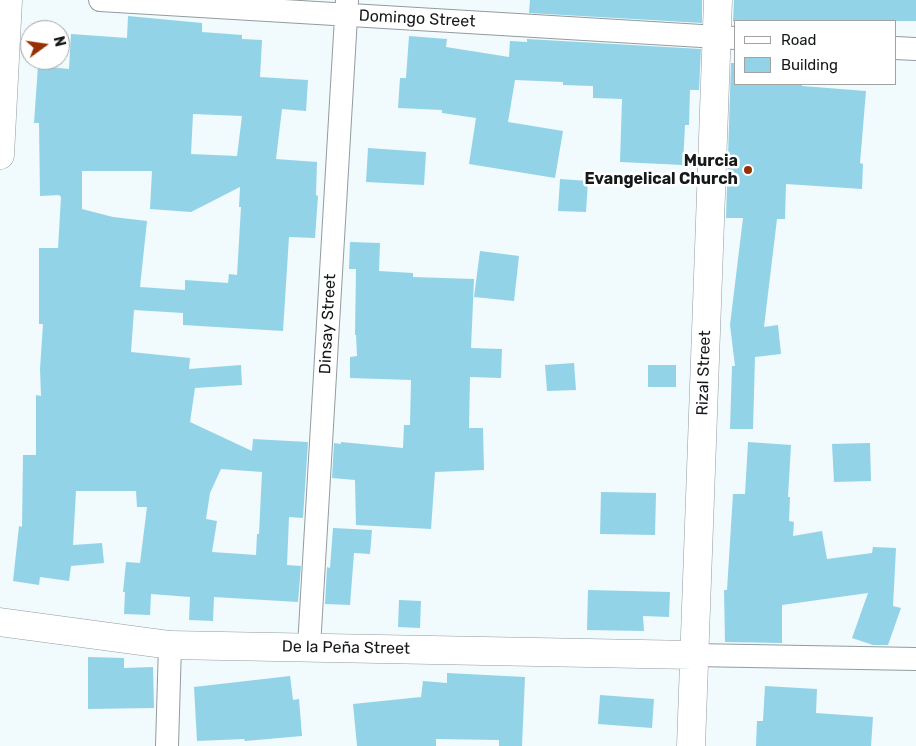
<!DOCTYPE html>
<meta charset="utf-8">
<style>
body{margin:0}
#map{position:relative;width:916px;height:746px;overflow:hidden;background:#f1fafd;font-family:Rubik,sans-serif}
canvas{display:block}
.legend{position:absolute;left:734px;top:20px;width:162px;height:65px;box-sizing:border-box;background:#fff;border:1px solid #a2a3a3;margin:0;padding:6px 9px;list-style:none;font-size:15px;color:#16191a}
.legend li{display:flex;align-items:center;gap:10px;height:25px}
.legend b{width:25px;border:1px solid #a2a3a3}
.north{position:absolute;left:20px;top:20px;width:50px;height:50px;box-sizing:border-box;background:#fff;border:1px solid #a2a3a3;border-radius:50%;rotate:76deg;font-size:14px;font-weight:700;line-height:20px;text-align:center;color:#16191a}
.north::after{content:'';display:block;margin:auto;width:18px;height:22px;background:#963005;clip-path:polygon(50% 0,100% 100%,50% 72%,0 100%)}
</style>
<div id="map">
<canvas width="916" height="746"></canvas>
<ul class="legend">
<li><b style="height:6px;background:#fff"></b>Road</li>
<li><b style="height:14px;background:#93d3e8"></b>Building</li>
</ul>
<div class="north">N</div>
</div>
<script>
const context = document.querySelector('canvas').getContext('2d');
context.lineJoin = 'round';
function fillPath(path, color) {
  context.fillStyle = color;
  context.fill(path, 'evenodd');
}
function stroke(path, color, width, dash) {
  context.strokeStyle = color;
  context.lineWidth = width;
  context.lineCap = dash ? 'butt' : 'round';
  context.setLineDash(dash || []);
  context.stroke(path);
}
function write(font, color, halo, rows, align = 'center') {
  context.font = font + ' Rubik,sans-serif';
  context.lineWidth = 5;
  context.setLineDash([]);
  context.textBaseline = 'middle';
  context.strokeStyle = halo;
  context.fillStyle = color;
  for (const [text, x, y, turn = 0] of rows) {
    context.save();
    context.translate(x, y);
    context.rotate((+turn || 0) * Math.PI / 180);
    context.textAlign = isNaN(turn) ? turn : align;
    if (halo) context.strokeText(text, 0, 0);
    context.fillText(text, 0, 0);
    context.restore();
  }
}
const building = new Path2D(`
 M 530,0 L 702,0 L 702,23 L 529,13 Z
 M 734,0 L 916,0 L 916,21 L 733,21 Z
 M 128,16 L 202,23 L 202,32 L 242,35 L 242,39 L 262,40 L 260,77 L 308,80 L 306,111 L 282,109 L 276,159 L 317,162 L 316,195 L 318,196 L 315,238 L 289,237 L 283,331 L 183,325 L 183,313 L 134,310 L 131,352 L 190,358 L 189,369 L 241,365 L 242,385 L 195,388 L 190,422 L 252,451 L 253,439 L 308,442 L 303,518 L 289,517 L 287,565 L 301,566 L 298,602 L 214,597 L 213,621 L 189,620 L 190,597 L 151,594 L 150,615 L 124,614 L 125,592 L 123,592 L 126,562 L 140,563 L 147,507 L 137,507 L 136,491 L 76,491 L 73,545 L 102,543 L 104,563 L 71,566 L 69,581 L 40,577 L 39,585 L 13,581 L 19,526 L 22,527 L 23,455 L 36,455 L 36,395 L 41,396 L 40,369 L 43,324 L 39,324 L 39,248 L 58,248 L 61,197 L 59,195 L 40,196 L 39,123 L 34,123 L 38,66 L 69,69 L 71,34 L 127,38 ZM 193,114 L 242,116 L 237,156 L 191,154 ZM 82,171 L 152,171 L 150,209 L 191,212 L 240,187 L 239,207 L 241,207 L 237,275 L 229,274 L 228,283 L 185,280 L 185,290 L 140,287 L 147,221 L 113,217 L 82,209 ZM 221,469 L 262,472 L 259,534 L 257,534 L 256,555 L 212,552 L 217,521 L 206,519 L 210,493 Z
 M 409,36 L 447,39 L 446,47 L 509,57 L 510,41 L 527,42 L 527,39 L 701,49 L 699,90 L 690,90 L 689,125 L 685,125 L 683,165 L 620,162 L 622,99 L 593,98 L 593,86 L 563,85 L 563,82 L 515,80 L 508,122 L 563,131 L 555,178 L 469,164 L 476,118 L 442,113 L 442,110 L 398,108 L 400,78 L 406,78 Z
 M 731,63 L 735,63 L 735,84 L 802,84 L 802,86 L 866,91 L 860,163 L 863,164 L 862,189 L 786,184 L 785,219 L 777,219 L 764,327 L 778,325 L 781,354 L 755,357 L 753,429 L 730,429 L 732,366 L 735,366 L 730,325 L 743,218 L 726,218 Z
 M 368,148 L 426,152 L 424,185 L 366,182 Z
 M 560,179 L 588,181 L 586,212 L 558,211 Z
 M 350,242 L 380,243 L 379,271 L 413,273 L 413,277 L 474,279 L 471,348 L 502,349 L 501,378 L 470,377 L 469,428 L 483,428 L 484,470 L 435,472 L 431,529 L 356,525 L 355,480 L 332,478 L 334,443 L 341,444 L 341,442 L 403,448 L 404,425 L 410,425 L 411,380 L 350,378 L 350,357 L 357,356 L 356,335 L 355,335 L 356,269 L 349,269 Z
 M 480,251 L 519,256 L 514,301 L 474,297 Z
 M 574,363 L 576,390 L 547,391 L 545,365 Z
 M 648,365 L 676,365 L 676,387 L 648,387 Z
 M 748,442 L 791,445 L 788,497 L 790,497 L 789,521 L 794,522 L 793,536 L 822,531 L 827,559 L 872,553 L 873,547 L 896,548 L 893,606 L 901,608 L 888,645 L 873,645 L 852,638 L 868,593 L 782,605 L 782,643 L 725,642 L 724,590 L 727,590 L 733,494 L 745,494 Z
 M 870,443 L 871,481 L 834,482 L 832,444 Z
 M 601,492 L 656,493 L 655,535 L 600,534 Z
 M 333,528 L 372,530 L 370,554 L 354,553 L 350,605 L 325,604 L 327,567 L 330,568 Z
 M 588,590 L 670,592 L 669,617 L 643,616 L 644,631 L 587,630 Z
 M 399,600 L 421,601 L 420,628 L 398,627 Z
 M 88,657 L 124,658 L 124,668 L 153,667 L 154,708 L 88,709 Z
 M 447,673 L 525,677 L 522,746 L 499,746 L 499,740 L 436,739 L 436,746 L 357,746 L 353,704 L 421,697 L 423,681 L 447,683 Z
 M 290,676 L 293,700 L 299,699 L 302,736 L 245,741 L 244,739 L 197,741 L 194,687 Z
 M 765,686 L 817,689 L 816,713 L 873,717 L 871,746 L 756,746 L 757,721 L 763,721 Z
 M 600,695 L 654,699 L 652,728 L 598,724 Z`);
const minor = new Path2D(`
 M 100,0 L 735,38
 M 895,48 L 916,49
 M 309,647 L 347,0
 M 693,655 L 916,659
 M 167,746 L 170,645`);
const tertiary = new Path2D(`
 M 0,622 L 170,645 L 693,655
 M 691,746 L 718,0`);
const trunk = new Path2D(`
 M 0,155 L 8,0`);
const markers = [
 [748,170,5,"#963005"]
];
const streetNames = [
 ["Domingo Street",417,19,3],
 ["Dinsay Street",328,324,-87],
 ["Rizal Street",704,373,-88],
 ["De la Peña Street",346,648,1]
];
const poiNames = [
 ["Murcia",738,161],
 ["Evangelical Church",738,179]
];
fillPath(building, '#93d3e8');
stroke(minor, '#939b9e', 24);
stroke(tertiary, '#939b9e', 29);
stroke(trunk, '#939b9e', 29);
stroke(minor, '#fff', 22);
stroke(tertiary, '#fff', 28);
stroke(trunk, '#fff', 28);
for (const [x, y, r, color] of markers) {
  const dot = new Path2D();
  dot.arc(x, y, r, 0, 2 * Math.PI);
  context.fillStyle = color;
  context.fill(dot);
  stroke(dot, '#fff', 2);
}
write('16px', '#16191a', '#fff', streetNames);
write('bold 16px', '#16191a', '#fff', poiNames, 'right');
</script>
